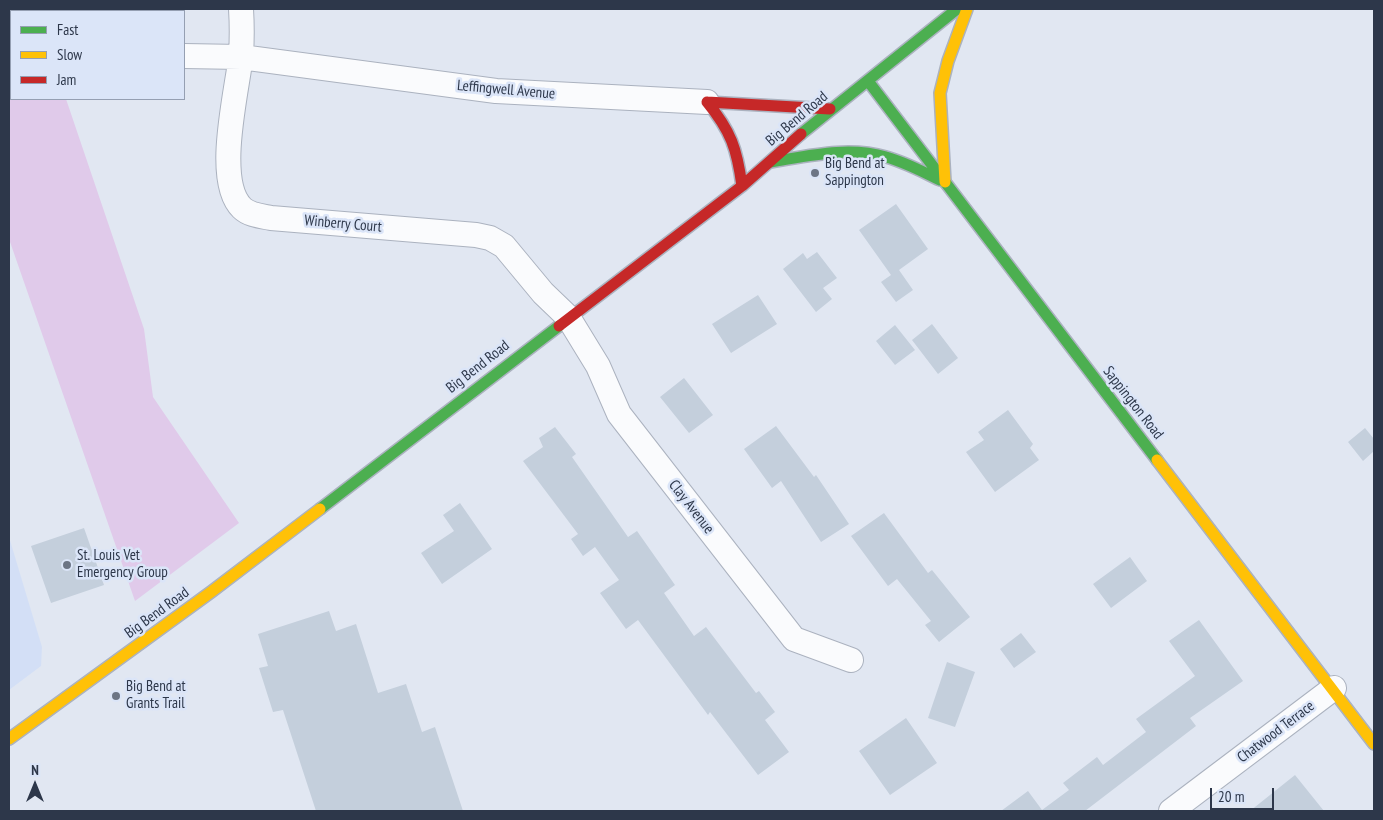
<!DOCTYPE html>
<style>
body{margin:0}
#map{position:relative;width:1383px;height:820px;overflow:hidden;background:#e1e7f2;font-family:"PT Sans Narrow",sans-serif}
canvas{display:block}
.frame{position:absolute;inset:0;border:10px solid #2d374a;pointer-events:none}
.legend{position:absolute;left:10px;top:10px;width:175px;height:90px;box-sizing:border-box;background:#dbe5f8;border:1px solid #959fb2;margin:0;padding:6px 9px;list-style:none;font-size:15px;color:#2d374a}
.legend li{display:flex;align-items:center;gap:10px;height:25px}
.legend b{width:25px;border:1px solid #959fb2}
.north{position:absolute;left:10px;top:760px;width:50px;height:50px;-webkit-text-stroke:4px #dbe5f8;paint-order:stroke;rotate:0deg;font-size:14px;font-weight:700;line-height:20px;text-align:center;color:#2d374a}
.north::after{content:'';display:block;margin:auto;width:18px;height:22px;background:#2d374a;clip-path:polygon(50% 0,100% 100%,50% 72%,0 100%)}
.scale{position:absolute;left:1210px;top:788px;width:64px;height:22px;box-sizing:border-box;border:2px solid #2d374a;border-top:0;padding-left:6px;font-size:15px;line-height:18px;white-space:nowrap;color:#2d374a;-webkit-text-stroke:4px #dbe5f8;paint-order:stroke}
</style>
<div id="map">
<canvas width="1383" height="820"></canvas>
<div class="frame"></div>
<ul class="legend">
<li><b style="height:6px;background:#4caf50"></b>Fast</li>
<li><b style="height:6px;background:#ffc107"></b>Slow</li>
<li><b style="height:6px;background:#c62828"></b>Jam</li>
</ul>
<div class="north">N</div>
<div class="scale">20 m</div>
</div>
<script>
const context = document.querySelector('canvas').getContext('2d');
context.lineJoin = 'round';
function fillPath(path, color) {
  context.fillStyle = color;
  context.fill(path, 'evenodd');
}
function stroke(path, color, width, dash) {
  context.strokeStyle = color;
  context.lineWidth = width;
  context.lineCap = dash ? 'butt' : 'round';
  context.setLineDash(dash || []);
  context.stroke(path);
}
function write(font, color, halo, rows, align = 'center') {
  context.font = font + ' "PT Sans Narrow",sans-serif';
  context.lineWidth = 5;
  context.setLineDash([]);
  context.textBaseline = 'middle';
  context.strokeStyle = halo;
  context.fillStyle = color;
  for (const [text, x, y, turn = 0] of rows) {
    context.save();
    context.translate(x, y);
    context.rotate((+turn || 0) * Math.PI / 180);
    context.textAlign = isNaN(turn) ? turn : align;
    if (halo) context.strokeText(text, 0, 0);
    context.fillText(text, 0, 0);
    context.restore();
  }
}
const built = new Path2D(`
 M 9,537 L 42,647 L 41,666 L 9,690 Z`);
const green = new Path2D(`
 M 9,9 L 37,9 L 36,11 L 11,11 L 11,37 L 9,37 Z
 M 9,81 L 11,81 L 11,99 L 66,99 L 144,329 L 153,397 L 239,523 L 135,601 L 9,239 Z`);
const building = new Path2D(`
 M 896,204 L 928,249 L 899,270 L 913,290 L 896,302 L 881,282 L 891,275 L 859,230 Z
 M 817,252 L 837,278 L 823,288 L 832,299 L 816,312 L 783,269 L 803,253 L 807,259 Z
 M 758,295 L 777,324 L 731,353 L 712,324 Z
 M 932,324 L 958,358 L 938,374 L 912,340 Z
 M 895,325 L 915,350 L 895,365 L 876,341 Z
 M 684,378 L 713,415 L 689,433 L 660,397 Z
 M 1008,410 L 1033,444 L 1030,448 L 1039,460 L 995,492 L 966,452 L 984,440 L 978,432 Z
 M 776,426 L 814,477 L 816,475 L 849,524 L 821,542 L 781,481 L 772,488 L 744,449 Z
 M 555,427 L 576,454 L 572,457 L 628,537 L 637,531 L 675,585 L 664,593 L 694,636 L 706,627 L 756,693 L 759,691 L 775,712 L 765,720 L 789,752 L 758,775 L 710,712 L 708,715 L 638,620 L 626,629 L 600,593 L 619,580 L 595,547 L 583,556 L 571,539 L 578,534 L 523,461 L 543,447 L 539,438 Z
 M 1365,428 L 1374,439 L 1374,451 L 1363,461 L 1348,442 Z
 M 460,503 L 492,549 L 442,584 L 421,553 L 454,531 L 443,515 Z
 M 884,513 L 928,573 L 932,570 L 970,617 L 939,642 L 925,625 L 931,621 L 897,579 L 888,586 L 851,536 Z
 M 84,528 L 104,585 L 51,603 L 31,546 Z
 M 1130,557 L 1147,581 L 1111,608 L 1093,584 Z
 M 329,611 L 336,631 L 356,624 L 378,693 L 406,684 L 422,732 L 435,727 L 463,811 L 316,811 L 283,710 L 273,712 L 259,668 L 268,666 L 258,634 Z
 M 1199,620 L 1243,681 L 1190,718 L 1196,726 L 1085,811 L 1001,811 L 1028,791 L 1042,810 L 1069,790 L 1063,783 L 1097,757 L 1103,765 L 1146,732 L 1136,719 L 1195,676 L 1169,641 Z
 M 1021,633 L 1036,652 L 1014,668 L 1000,649 Z
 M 947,662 L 975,672 L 955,727 L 928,718 Z
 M 906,718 L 937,763 L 890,795 L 859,751 Z
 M 1295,775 L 1324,811 L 1250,811 Z`);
const street = new Path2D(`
 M 54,9 L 54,11
 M 241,9 C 242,24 242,39 241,55 C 237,92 214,181 242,208 C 249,215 261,216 271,218 L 476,235 L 490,238 L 504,246 L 543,293 L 568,317 L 598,366 L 619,414 L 794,639 L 851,660
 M 9,53 L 11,53
 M 184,56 L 241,57 L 496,91 L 707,102
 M 1171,811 L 1334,688`);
const fast = new Path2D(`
 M 868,81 L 1157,460
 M 801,134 L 957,9
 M 770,162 C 808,156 848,146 886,157 C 905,162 923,172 940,180
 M 320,509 L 559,326`);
const slow = new Path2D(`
 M 945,182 L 940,93 L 948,61 L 967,9
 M 1157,460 L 1374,744
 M 9,739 L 211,592 L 320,509`);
const jam = new Path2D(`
 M 707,102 L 830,109
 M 707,102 C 731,131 737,149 742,186
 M 559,326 L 742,186 L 801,134`);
const markers = [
 [815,173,5,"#6c7585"],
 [67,565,5,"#6c7585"],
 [116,696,5,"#6c7585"]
];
const streetNames = [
 ["Leffingwell Avenue",506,90,5],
 ["Big Bend Road",797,119,-40],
 ["Winberry Court",343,224,5],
 ["Big Bend Road",478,367,-38],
 ["Sappington Road",1133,403,52],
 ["Clay Avenue",691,507,52],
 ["Big Bend Road",157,613,-36],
 ["Chatwood Terrace",1276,732,-37]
];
const poiNames = [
 ["Big Bend at",825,164],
 ["Sappington",825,181],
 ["St. Louis Vet",77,556],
 ["Emergency Group",77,573],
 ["Big Bend at",126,687],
 ["Grants Trail",126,704]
];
fillPath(built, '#d3dff6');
fillPath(green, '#e0caea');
fillPath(building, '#c4cfdc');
stroke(street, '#abb2bf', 26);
stroke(fast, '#abb2bf', 14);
stroke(slow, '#abb2bf', 14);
stroke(jam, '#abb2bf', 14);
stroke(street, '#fafbfd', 24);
stroke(fast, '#4caf50', 11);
stroke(slow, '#ffc107', 11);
stroke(jam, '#c62828', 11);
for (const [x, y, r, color] of markers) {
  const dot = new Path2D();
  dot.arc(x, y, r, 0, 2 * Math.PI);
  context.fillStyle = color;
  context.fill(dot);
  stroke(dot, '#dbe5f8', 2);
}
write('15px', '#2d374a', '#dbe5f8', streetNames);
write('15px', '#2d374a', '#dbe5f8', poiNames, 'left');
</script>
